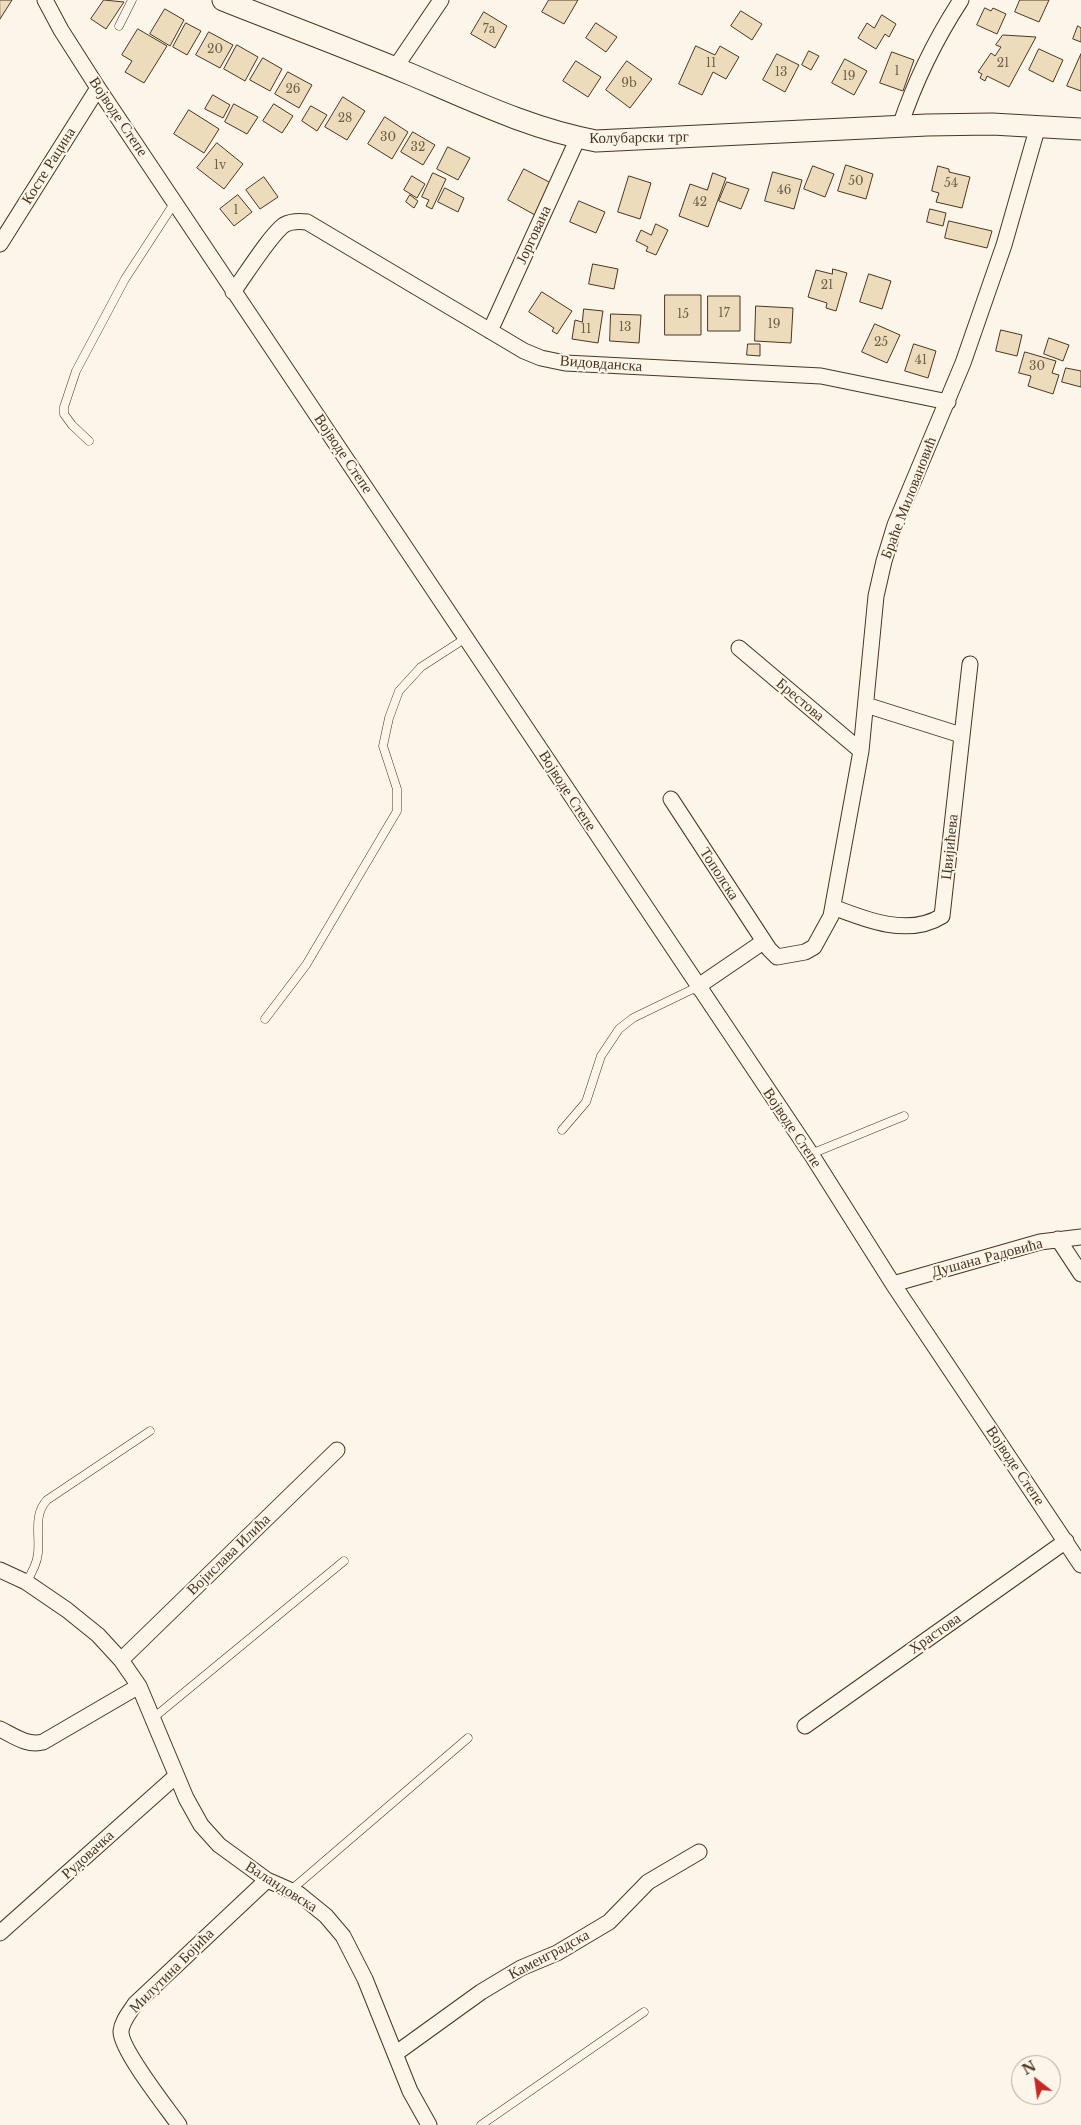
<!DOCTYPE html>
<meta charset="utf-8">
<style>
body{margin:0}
#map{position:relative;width:1081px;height:2125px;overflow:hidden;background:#fbf6e9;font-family:"Libre Baskerville",serif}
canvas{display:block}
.north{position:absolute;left:1011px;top:2055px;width:50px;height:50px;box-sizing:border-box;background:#fbf6e9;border:1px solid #b4a999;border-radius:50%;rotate:330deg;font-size:14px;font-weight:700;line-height:20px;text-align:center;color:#4a3520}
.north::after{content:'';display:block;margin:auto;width:18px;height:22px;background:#c62828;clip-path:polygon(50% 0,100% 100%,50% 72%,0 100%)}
</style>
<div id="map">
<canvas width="1081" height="2125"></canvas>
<div class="north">N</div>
</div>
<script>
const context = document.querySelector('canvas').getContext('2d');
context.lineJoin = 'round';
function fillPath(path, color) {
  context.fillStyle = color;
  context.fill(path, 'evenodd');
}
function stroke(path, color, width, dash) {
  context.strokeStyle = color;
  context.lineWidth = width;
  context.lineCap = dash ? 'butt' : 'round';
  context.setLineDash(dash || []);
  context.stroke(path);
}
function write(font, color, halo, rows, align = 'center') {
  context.font = font + ' "Libre Baskerville",serif';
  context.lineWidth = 4;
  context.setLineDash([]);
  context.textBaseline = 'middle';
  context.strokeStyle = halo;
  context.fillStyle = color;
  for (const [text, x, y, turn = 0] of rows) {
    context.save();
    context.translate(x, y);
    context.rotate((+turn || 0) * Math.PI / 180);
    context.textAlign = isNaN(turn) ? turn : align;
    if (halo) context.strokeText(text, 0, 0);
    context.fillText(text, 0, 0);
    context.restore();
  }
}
const building = new Path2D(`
 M 0,0 L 12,0 L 0,19 Z
 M 104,0 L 124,2 L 106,29 L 91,19 Z
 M 549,0 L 578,0 L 564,24 L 542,12 Z
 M 1020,0 L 1049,0 L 1039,22 L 1015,12 Z
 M 985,8 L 991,11 L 993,8 L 1006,14 L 997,34 L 977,25 Z
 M 165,9 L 184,20 L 170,46 L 150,34 Z
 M 741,11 L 762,24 L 752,40 L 731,26 Z
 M 484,12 L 507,26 L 495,48 L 471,34 Z
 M 882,15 L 896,24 L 889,37 L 885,34 L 876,49 L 858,38 L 867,23 L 874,28 Z
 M 186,23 L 201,31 L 187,55 L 173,47 Z
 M 596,23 L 617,37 L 606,52 L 586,38 Z
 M 1078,26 L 1081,28 L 1081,42 L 1073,39 Z
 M 138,29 L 167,46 L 144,83 L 125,72 L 132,61 L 122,55 Z
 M 209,32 L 233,45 L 220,68 L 196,55 Z
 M 1003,35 L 1036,37 L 1009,87 L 987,76 L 985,81 L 980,78 L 982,74 L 978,72 L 991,53 L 995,56 L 1001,47 L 996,45 Z
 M 237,45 L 258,57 L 245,81 L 224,69 Z
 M 696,46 L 715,55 L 720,46 L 739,57 L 726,79 L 713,72 L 702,95 L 679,84 Z
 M 1039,49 L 1063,60 L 1053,82 L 1029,70 Z
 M 809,51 L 819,56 L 811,70 L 802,65 Z
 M 892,52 L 914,60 L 903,91 L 880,83 Z
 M 777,54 L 799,65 L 785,92 L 763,80 Z
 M 1081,54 L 1081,91 L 1067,86 Z
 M 263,58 L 282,69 L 270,91 L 250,80 Z
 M 845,59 L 867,71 L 854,95 L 832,83 Z
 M 576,61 L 601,77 L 588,97 L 563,81 Z
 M 627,61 L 652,79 L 630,108 L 606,90 Z
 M 288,72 L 312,85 L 299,108 L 275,94 Z
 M 213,95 L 230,105 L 223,118 L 205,109 Z
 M 343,97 L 365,111 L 347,140 L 325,127 Z
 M 234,104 L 258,117 L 247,134 L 225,122 Z
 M 274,104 L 293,116 L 282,133 L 263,121 Z
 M 311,106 L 327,115 L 317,131 L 302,121 Z
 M 189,110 L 219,129 L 204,153 L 174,134 Z
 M 385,117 L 408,132 L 392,159 L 368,144 Z
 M 413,132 L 435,145 L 423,165 L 401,152 Z
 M 217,143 L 243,164 L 224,189 L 197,168 Z
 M 448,147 L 470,158 L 458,180 L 437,169 Z
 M 846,165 L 873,174 L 866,199 L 838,191 Z
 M 813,166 L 834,174 L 825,197 L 804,189 Z
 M 938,166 L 949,169 L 949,172 L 970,177 L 962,208 L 936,202 L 939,193 L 932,191 Z
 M 524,169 L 551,183 L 535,215 L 508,200 Z
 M 773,172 L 802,180 L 794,209 L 765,201 Z
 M 433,173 L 446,179 L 432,209 L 426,206 L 429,200 L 422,197 Z
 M 713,173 L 726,178 L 708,227 L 679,216 L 690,184 L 707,190 Z
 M 412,176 L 425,184 L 417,198 L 404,190 Z
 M 629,176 L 651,183 L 640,219 L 618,212 Z
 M 264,177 L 278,197 L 260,209 L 246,190 Z
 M 727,182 L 749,189 L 741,209 L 719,201 Z
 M 445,188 L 464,198 L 458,212 L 438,202 Z
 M 238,195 L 252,212 L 234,226 L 220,209 Z
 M 410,195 L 418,201 L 414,208 L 406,202 Z
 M 579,201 L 605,212 L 596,233 L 570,222 Z
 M 930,209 L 946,213 L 943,226 L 927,222 Z
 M 949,221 L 992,231 L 987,248 L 945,238 Z
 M 656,224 L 668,230 L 656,255 L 646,251 L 648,247 L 636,241 L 641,230 L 651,235 Z
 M 593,264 L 618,269 L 614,289 L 589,284 Z
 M 833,269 L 847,273 L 836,311 L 826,308 L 827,303 L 808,297 L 816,270 L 832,274 Z
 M 869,274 L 891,281 L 882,309 L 860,302 Z
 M 542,292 L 572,311 L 557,334 L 552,331 L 554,328 L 529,312 Z
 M 665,295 L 701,295 L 701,335 L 665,335 Z
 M 708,296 L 740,296 L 740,331 L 708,331 Z
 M 756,306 L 793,308 L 791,343 L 755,341 Z
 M 584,309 L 603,311 L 598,343 L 572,339 L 575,320 L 582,322 Z
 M 611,314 L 641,315 L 639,343 L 610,341 Z
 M 875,324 L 900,335 L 887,363 L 862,352 Z
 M 1001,330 L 1022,335 L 1017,356 L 996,351 Z
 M 1049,338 L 1069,345 L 1063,361 L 1044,354 Z
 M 748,344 L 760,344 L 760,356 L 747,355 Z
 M 914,344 L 936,351 L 928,378 L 905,371 Z
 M 1025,352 L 1056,361 L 1052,373 L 1059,375 L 1053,394 L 1028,386 L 1031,376 L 1019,373 Z
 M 1066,368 L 1081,371 L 1081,387 L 1062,382 Z`);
const lane = new Path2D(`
 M 119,26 L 132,0
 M 89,441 L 72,425 L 64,414 L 64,407 L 76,371 L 125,279 L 175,202
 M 265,1019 L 306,965 L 397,811 L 397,789 L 383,746 L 389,718 L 399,691 L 421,667 L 466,638
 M 562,1130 L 586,1102 L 601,1056 L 619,1029 L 633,1018 L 697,987
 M 811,1154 L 904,1116
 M 26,1582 C 32,1573 37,1564 38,1553 C 40,1535 33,1515 47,1500 L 150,1431
 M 152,1719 L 344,1561
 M 291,1890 L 468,1738
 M 481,2125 L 644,2012`);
const street = new Path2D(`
 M 45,0 L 61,30 L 98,88 L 811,1154 L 893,1284 L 1081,1565
 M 395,68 L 441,0
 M 900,126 C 915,81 935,40 961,0
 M 0,244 L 98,88
 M 233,292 C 244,277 271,234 284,225 C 291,221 299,221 307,222 L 524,351 L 541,358 L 565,363 L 821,376 L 948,402
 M 490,331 L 578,138
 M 739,648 L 861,751
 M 866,705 L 961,735
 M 671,799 L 769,949 L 777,957 L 805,952 L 814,947 L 831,916 L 861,751 L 876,596 L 884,561 L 895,525 L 963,363 L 1004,245 L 1038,126
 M 833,907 C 866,920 909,937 942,916 L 970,664
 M 697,987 L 763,942
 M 1058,1239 L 1081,1274
 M 893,1284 L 1040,1242 L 1081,1237
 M 0,1570 L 26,1582 L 67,1610 L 98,1635 L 121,1660 L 139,1686 L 186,1798 L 201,1825 L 219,1845 L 267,1880 L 299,1894 L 326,1916 L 343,1936 L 365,1979 L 410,2091 L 429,2125
 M 121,1660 L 337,1450
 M 805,1726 L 1066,1541
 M 0,1729 C 14,1736 27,1746 43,1742 L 139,1686
 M 0,1933 L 176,1776
 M 395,2054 L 481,1992 L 521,1968 L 557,1953 L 609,1922 L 648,1882 L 699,1852
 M 179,2125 C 167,2108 120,2049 121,2031 C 122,2021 130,2012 135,2004 L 267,1880`);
const secondary = new Path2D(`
 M 223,0 C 286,25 348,48 410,74 C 471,100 531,129 596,141 L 927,125 L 992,124 L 1081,129`);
const numberNames = [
 ["7a",489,30],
 ["20",215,50],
 ["11",711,64],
 ["21",1003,64],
 ["1",897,72],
 ["13",781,73],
 ["19",849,77],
 ["9b",629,84],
 ["26",293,90],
 ["28",345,119],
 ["30",388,138],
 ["32",418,148],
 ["1v",220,166],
 ["50",856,182],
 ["54",951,184],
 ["46",784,191],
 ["42",700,203],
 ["1",236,211],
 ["21",827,286],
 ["17",724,314],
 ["15",683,315],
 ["19",774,325],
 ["13",625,328],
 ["11",586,330],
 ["25",881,343],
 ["41",921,361],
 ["30",1037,367]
];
const streetNames = [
 ["Војводе Степе",118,117,56],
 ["Колубарски трг",639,138,-1],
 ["Косте Рацина",49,166,-58],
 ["Јоргована",534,235,-65],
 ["Видовданска",601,364,4],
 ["Војводе Степе",343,454,56],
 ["Браће Миловановић",909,498,-69],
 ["Брестова",800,700,40],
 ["Војводе Степе",567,791,57],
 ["Цвијићева",950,847,-84],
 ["Тополска",719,874,57],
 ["Војводе Степе",792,1128,56],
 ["Душана Радовића",987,1258,-15],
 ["Војводе Степе",1015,1466,56],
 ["Војислава Илића",229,1555,-44],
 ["Храстова",935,1634,-35],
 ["Рудовачка",88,1855,-42],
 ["Валандовска",281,1887,32],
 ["Каменградска",549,1955,-28],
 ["Милутина Бојића",172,1971,-45]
];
fillPath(building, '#ecdcbc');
stroke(building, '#4a3520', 1);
stroke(lane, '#4a3520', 9);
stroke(street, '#4a3520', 17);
stroke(secondary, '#4a3520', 23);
stroke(lane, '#fbf6e9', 8);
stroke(street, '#fbf6e9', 15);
stroke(secondary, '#fbf6e9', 21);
write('12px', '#725f47', null, numberNames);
write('15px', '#4a3520', '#fbf6e9', streetNames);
</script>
